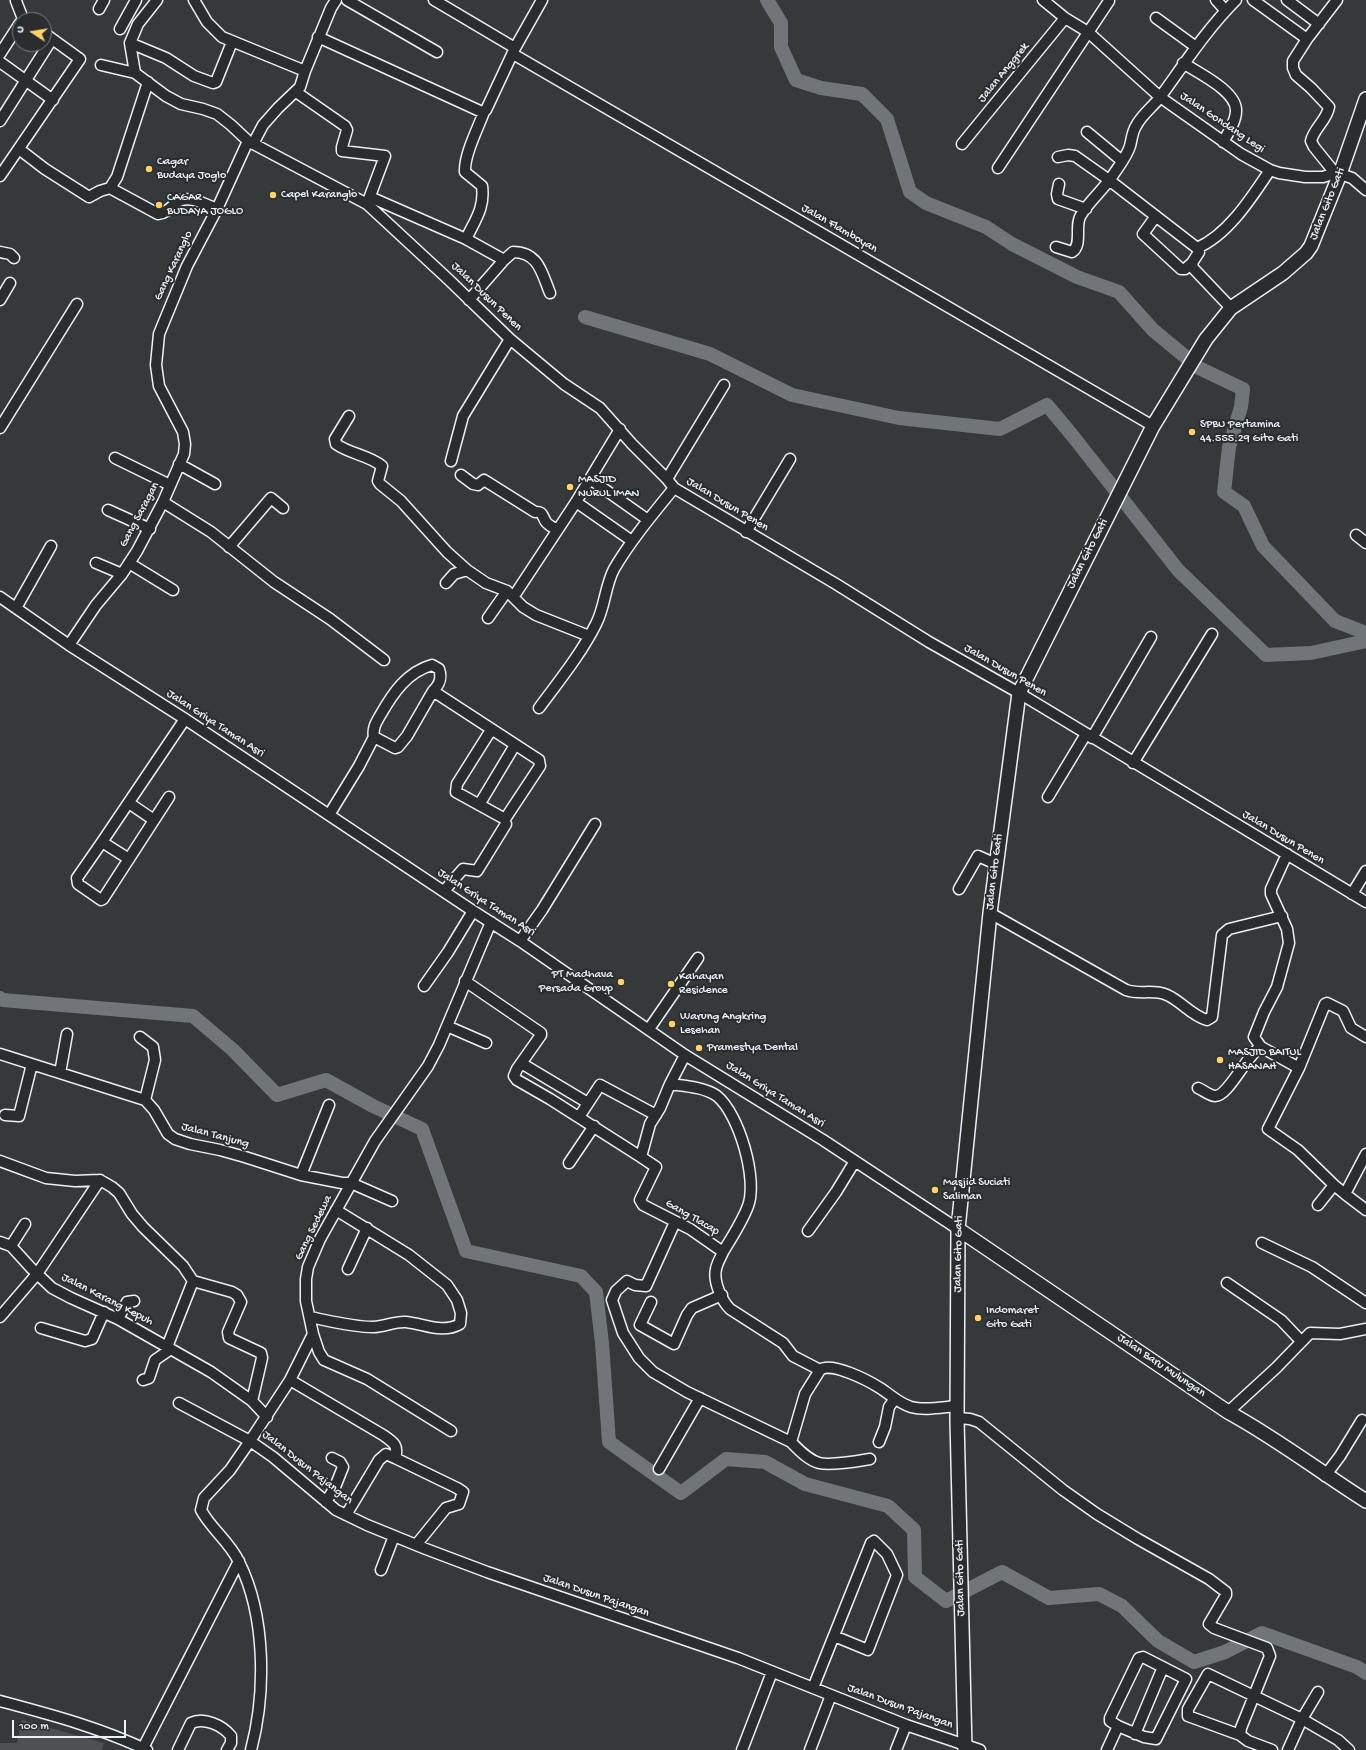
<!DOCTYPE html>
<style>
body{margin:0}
#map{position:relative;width:1366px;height:1750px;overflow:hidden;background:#35393a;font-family:"Gochi Hand",sans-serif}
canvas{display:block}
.north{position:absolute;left:12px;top:12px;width:40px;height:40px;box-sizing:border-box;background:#2a2d2e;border:1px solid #767b7f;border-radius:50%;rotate:282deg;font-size:11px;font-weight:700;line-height:16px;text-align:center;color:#e8f1f8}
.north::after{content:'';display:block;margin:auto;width:14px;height:18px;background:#ffd166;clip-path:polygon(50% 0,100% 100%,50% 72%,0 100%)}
.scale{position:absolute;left:12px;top:1720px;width:114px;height:18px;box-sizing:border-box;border:2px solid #e8f1f8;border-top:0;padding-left:5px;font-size:12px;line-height:14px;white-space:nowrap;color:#e8f1f8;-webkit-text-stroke:3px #2a2d2e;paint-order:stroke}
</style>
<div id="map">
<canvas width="1366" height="1750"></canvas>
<div class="north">U</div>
<div class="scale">100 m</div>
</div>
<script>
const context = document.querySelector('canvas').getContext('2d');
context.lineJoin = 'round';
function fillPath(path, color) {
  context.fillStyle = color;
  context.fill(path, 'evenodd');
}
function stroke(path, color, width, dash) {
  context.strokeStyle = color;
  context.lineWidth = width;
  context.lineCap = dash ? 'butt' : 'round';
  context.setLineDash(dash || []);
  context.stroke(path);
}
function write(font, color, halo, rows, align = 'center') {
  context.font = font + ' "Gochi Hand",sans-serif';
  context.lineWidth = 4;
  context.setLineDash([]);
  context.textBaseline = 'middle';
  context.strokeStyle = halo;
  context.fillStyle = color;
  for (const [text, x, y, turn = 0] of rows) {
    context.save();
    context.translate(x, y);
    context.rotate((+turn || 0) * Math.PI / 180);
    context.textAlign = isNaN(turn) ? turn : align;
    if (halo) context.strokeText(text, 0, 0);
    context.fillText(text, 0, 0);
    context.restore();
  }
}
const green = new Path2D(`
 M 22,1720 L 104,1743 L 102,1750 L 0,1750 L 0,1743 L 17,1743 Z`);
const river = new Path2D(`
 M 767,0 L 781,23 L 781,47 L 796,80 L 821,88 L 862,94 L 887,119 L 910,192 L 926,203 L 986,227 L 1012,244 L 1077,277 L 1119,292 L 1153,330 L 1199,368 L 1243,389 L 1241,407 L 1229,447 L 1224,492 L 1244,506 L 1263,546 L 1335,621 L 1366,633
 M 585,317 L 710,354 L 792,395 L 899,418 L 1000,429 L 1047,405 L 1072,435 L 1178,570 L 1266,655 L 1311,653 L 1366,641
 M 0,998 L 3,1000 L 193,1016 L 233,1050 L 277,1095 L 326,1080 L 373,1106 L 422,1129 L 466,1251 L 581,1276 L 596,1292 L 602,1343 L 609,1442 L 681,1493 L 726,1459 L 765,1462 L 805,1484 L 888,1506 L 914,1530 L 915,1577 L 946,1601 L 1002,1572 L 1049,1598 L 1099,1594 L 1122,1606 L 1158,1641 L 1194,1662 L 1225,1652 L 1262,1633 L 1357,1667 L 1366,1673`);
const minor = new Path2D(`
 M 157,0 L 138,24 L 130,43 L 135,73 L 166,96 L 181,104 L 203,109 L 217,114 L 231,125 L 248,141 L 367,204 L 448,279 L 510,339 L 564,384 L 600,408 L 632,444 L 667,479 L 674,488 L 836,584 L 929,642 L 1019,693 L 1366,902
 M 194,0 L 207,22 L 222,37 L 305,71 L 331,8 L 336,0
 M 347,0 L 437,52
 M 434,0 L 515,48
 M 1043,0 L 1065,18 L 1088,32 L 1160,97 L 1241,154 L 1270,170 L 1279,173 L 1305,177 L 1323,177 L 1335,173 L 1340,174 L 1352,178 L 1366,190
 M 1216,0 L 1225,10
 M 1253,0 L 1307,39
 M 1287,0 L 1319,24
 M 16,1 L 23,19 L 22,20
 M 99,9 L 104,0
 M 1156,18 L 1196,47
 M 120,29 L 136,0
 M 318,37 L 482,112 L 486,110 L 515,48 L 542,0
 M 130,43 L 166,58 L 194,76 L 213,83 L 216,82 L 232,42
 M 0,54 L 20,23
 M 513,54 L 1153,426
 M 0,62 L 53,100
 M 1183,63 C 1198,73 1237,91 1236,111 C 1236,122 1228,133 1223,142
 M 101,65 L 135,73
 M 296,92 L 345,126 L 347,130 L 342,147 L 342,151 L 385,156 L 367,204
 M 0,121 L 52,39
 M 1087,132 L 1122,161
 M 253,144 L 263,125 L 278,108 L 300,87 L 305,71
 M 962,144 L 1065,18
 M 19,149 L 45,169 L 89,197 L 100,191 L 110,188 L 158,214 C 167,213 171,207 177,202 C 189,194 206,205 217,209
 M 1058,157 L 1068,155 L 1075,156 L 1109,180 L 1197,248 L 1199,252 L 1192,263 L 1193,268 L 1231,308
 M 998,168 L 1109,1
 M 1335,173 L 1314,147 L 1311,141 C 1314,128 1327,120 1329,107 L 1311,88 L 1296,75 L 1293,68 L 1293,61 L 1307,39 L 1337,0
 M 0,176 L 80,59 L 44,33
 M 1059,184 L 1057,194 L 1058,199 L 1086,209
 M 110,188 L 117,177 L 148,82
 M 370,197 L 466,239 L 504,260
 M 1156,216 L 1143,234 L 1181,269 L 1185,269 L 1192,263
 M 466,239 C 475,220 485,208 482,186 L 465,172 C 464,155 478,128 484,112
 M 1056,247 L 1072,252 C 1083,245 1074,225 1081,215 C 1090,200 1104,189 1113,175 C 1119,166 1127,156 1130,146 C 1132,139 1132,132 1136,126 C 1142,114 1154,106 1161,96 C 1185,63 1207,29 1236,0
 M 1197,248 C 1228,235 1252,197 1270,170
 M 0,252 L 10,254 L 14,258
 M 0,300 L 10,283
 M 469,300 L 504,260 L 513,252 C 539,252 542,274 550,293
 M 349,416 L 335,439 L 336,444 C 350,454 368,455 382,466 L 378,481 L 380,484 L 401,501 L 447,552 L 467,570 L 486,583 L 507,591 L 523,607 L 536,615 L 589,636
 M 0,428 L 77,304
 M 115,458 L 170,485
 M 451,461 L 463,416 L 510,339
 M 179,464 L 215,484
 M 461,475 L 473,484 L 478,485 L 484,480 L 535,512 C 543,511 542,516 546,522 C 548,525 554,528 557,530
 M 590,479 L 648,520
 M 667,479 L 724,385
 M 163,502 L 211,532 L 274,582 L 330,619 L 384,660
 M 576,502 L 632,541
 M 108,510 L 150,529
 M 746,532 L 790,459
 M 1356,535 L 1366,543
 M 229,547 L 271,498 L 283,508
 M 96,563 L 122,574
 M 129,563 L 173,590
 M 446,583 L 454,574 L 467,570
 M 514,596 L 576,502 L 620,429
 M 0,597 L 69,645 L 185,719 L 473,911 L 520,941 L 685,1055 L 823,1140 L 958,1229
 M 16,608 L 51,546
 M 488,618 L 507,591
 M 69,645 L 96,605 L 122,574 L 137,551 L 163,502 L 184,454 L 185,444 L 183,432 L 159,386 L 156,365 L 159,334 L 187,266 L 217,209 L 248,141
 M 539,708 C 559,681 581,654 596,624 C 605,607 605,586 614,569 C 631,540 653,514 674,488
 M 374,737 C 372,728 377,721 381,714 C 393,693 407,672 432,665 L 439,669 C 442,678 440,684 433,691
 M 1092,738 L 1151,637
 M 1133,763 L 1212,634
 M 169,797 L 103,899 L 101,900 L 78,884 L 77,878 L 102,842 L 185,719
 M 1048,797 L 1086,734
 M 129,803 L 154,820
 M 479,805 L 515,745
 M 329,815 L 359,766 L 374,737 L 395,748 L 398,747 L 407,736 L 433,691 L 539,760 L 540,766 L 505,819 L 456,792 L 457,784 L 491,730
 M 102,842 L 129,859
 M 1287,854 L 1271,889 L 1271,894 L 1287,929 L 1289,943 L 1277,987 L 1264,1012 L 1254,1037 L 1261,1047 L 1299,1068 L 1268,1129 L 1298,1150 L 1334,1185 L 1345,1194 L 1366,1154
 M 959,889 L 978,856 L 996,864
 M 444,891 L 463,869 L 477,871 L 506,824
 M 1352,894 L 1366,871
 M 990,913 L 1126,990 C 1139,995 1154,989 1167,995 C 1181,1001 1192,1016 1207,1020 L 1212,1017 L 1222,935 L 1229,929 L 1282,916
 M 491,922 L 439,1045 L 428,1066 L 375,1141 L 320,1239 L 308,1267 L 306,1279 L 306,1301 L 313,1334 L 290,1380 L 250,1441 L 273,1457 L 336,1510 L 367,1525 L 426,1549 L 487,1572 L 738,1658 L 906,1725 L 980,1750
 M 520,941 L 542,910 L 595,824
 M 465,981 L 541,1033 L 541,1035 L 517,1069 L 514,1076 L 517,1080 L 550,1099 L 641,1157
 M 424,986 L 448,952 L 473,911
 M 447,1026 L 486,1043
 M 649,1029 L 698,958
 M 140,1037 L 153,1047 L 155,1060 L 145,1100
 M 0,1054 L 145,1100 L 154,1110 L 168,1134 L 175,1139 L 190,1144 L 220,1150 L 245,1157 L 301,1175 L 342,1183 L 351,1183 L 392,1201
 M 685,1055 L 670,1084 L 660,1108 L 650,1124 L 641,1157 L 656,1167 L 640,1200 L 643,1205 L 690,1229 L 723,1252 C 721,1257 717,1263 716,1269 C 713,1282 722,1301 730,1309 L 783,1343 L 793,1356 L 820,1370 C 831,1361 869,1381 880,1388 C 891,1395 898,1403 911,1407 C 925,1411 943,1407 957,1406
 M 521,1063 L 588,1103
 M 1299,1068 L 1325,1004 L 1327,1003 L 1343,1011 L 1351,1028 L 1366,1037
 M 60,1073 L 67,1034
 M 670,1084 C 684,1086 705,1087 717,1096 C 739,1114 758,1179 748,1206 C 742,1222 732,1237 723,1252
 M 1198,1088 C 1203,1090 1210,1096 1215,1096 C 1228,1097 1247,1054 1261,1047
 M 5,1115 L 19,1116 L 32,1064
 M 579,1117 L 600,1085 L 656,1115
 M 0,1161 L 46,1178 L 75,1181 L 100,1180 L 112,1187 L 119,1193 L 132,1214 L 143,1227 L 183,1266 L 193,1281 L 232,1292 L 237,1295 L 241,1302 L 228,1332 L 229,1338 L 261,1353 L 262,1358 L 252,1401
 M 569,1163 L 594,1126
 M 301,1175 L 329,1105
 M 1345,1194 L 1366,1210
 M 1318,1205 L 1334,1185
 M 675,1222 L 646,1286 L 635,1285 L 627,1281 L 616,1291 L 612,1300 L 623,1333 L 639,1358 L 653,1372 L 687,1392 L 791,1442 C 799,1450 808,1460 819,1463 C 831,1466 858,1461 870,1459
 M 808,1231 L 836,1192 L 855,1161
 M 0,1242 L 11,1246 L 31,1268 L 52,1288 L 71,1298 L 118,1319 L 211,1372 L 252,1401 L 267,1417
 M 1262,1243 L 1312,1267 L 1366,1303
 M 11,1246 L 25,1224
 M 348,1269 L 367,1228
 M 1227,1283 L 1281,1320 L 1301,1341
 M 651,1302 L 640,1325 L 674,1344 L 687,1315 L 692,1308 L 722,1295
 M 0,1317 L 37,1274 L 100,1180
 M 310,1317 C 330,1321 352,1327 373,1327 C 385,1327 394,1321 406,1322 C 425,1324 442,1334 460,1324 L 461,1313 L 457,1300 L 447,1285 L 409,1255 L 336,1210
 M 118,1319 L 127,1302 L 134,1301
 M 41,1328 L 85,1341 L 92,1339 L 104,1312
 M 313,1334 L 319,1352 L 324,1360 L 367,1379 L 451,1431
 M 167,1347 L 193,1281
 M 143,1380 L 149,1378 L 155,1360 L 171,1349
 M 290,1380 L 383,1435 C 393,1442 399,1445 395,1458 L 386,1454 L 379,1460 L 346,1515
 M 179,1403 L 250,1441 L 230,1470 L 204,1498 L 201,1510 C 211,1529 230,1542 239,1562 C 266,1616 266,1693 251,1750
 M 1228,1412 L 1276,1368 L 1310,1333 L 1340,1334 L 1366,1329
 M 957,1418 L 970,1419 L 979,1422 L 1063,1490 L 1097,1514 L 1138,1539 L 1209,1579 L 1226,1592 L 1226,1595 L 1209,1624 L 1214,1628 L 1267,1648 L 1270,1656 L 1241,1728 L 1240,1735 L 1248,1741 L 1272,1750
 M 791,1442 L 805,1394 L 820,1370
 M 879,1442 L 885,1427 L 889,1407 L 894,1400
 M 395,1458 L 457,1488 L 463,1492 L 459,1504 L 446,1508 L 416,1545
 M 659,1469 L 700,1398
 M 1325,1476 L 1340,1456 L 1362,1420
 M 326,1502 L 335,1487 L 343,1467 L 340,1462 L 332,1458
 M 381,1570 L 394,1536
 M 813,1688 L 871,1543 L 874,1541 L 887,1554 L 897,1575 L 868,1650 L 834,1636
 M 0,1701 C 52,1715 98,1727 147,1750
 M 1135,1734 L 1163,1667
 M 1240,1735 L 1188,1716 L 1188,1709 L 1208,1674 L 1302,1719 L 1318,1692
 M 143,1748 L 239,1561
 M 178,1750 L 191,1723 C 204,1717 222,1725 231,1736 L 231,1743 L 227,1750
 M 742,1750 L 772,1672
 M 810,1750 L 831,1695
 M 896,1750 L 906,1725
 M 1107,1750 L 1118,1726 L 1110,1721 L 1110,1718 L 1139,1658 L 1143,1657 L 1186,1679 L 1156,1739 L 1144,1737 L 1118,1726
 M 1288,1750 L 1302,1719 L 1338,1740 L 1349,1750`);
const major = new Path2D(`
 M 958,1229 L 1228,1412 C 1276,1438 1320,1472 1366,1501
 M 965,1750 L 957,1420 L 958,1229 L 990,913 L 1019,693 L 1153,426 L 1206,339 L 1231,308 L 1283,273 L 1306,253 L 1311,246 L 1340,174 L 1366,99`);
const markers = [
 [149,169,4,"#ffd166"],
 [273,195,4,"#ffd166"],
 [159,205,4,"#ffd166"],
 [1192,432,4,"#ffd166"],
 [570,487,4,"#ffd166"],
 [621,982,4,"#ffd166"],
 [671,984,4,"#ffd166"],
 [672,1024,4,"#ffd166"],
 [699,1048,4,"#ffd166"],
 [1220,1060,4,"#ffd166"],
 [935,1190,4,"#ffd166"],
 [978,1318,4,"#ffd166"]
];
const streetNames = [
 ["Jalan Anggrek",1004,73,-51],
 ["Jalan Gondang Legi",1222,123,34],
 ["Jalan Gito Gati",1328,204,-68],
 ["Jalan Flamboyan",839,229,30],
 ["Gang Karanglo",174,266,-65],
 ["Jalan Dusun Penen",486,297,44],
 ["Jalan Dusun Penen",727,505,31],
 ["Gang Saragan",140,515,-62],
 ["Jalan Gito Gati",1088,554,-63],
 ["Jalan Dusun Penen",1005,671,30],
 ["Jalan Griya Taman Asri",215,724,33],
 ["Jalan Dusun Penen",1283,838,31],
 ["Jalan Gito Gati",995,872,-83],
 ["Jalan Griya Taman Asri",486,903,33],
 ["Jalan Griya Taman Asri",775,1095,32],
 ["Jalan Tanjung",215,1136,15],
 ["Gang Tlacap",692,1218,30],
 ["Gang Sedewa",314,1228,-64],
 ["Jalan Gito Gati",959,1254,-89],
 ["Jalan Karang Kepuh",107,1300,27],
 ["Jalan Baru Mulungan",1161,1366,34],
 ["Jalan Dusun Pajangan",307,1468,38],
 ["Jalan Gito Gati",961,1578,-91],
 ["Jalan Dusun Pajangan",596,1596,19],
 ["Jalan Dusun Pajangan",900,1707,20]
];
const poiNames = [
 ["Cagar",157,162],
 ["Budaya Joglo",157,176],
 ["Capel Karanglo",281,195],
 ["CAGAR",167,198],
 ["BUDAYA JOGLO",167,212],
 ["SPBU Pertamina",1200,425],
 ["44.555.29 Gito Gati",1200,439],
 ["MASJID",578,480],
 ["NURUL IMAN",578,494],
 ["PT Madhava",613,975,"right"],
 ["Persada Group",613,989,"right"],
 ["Kahayan",679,977],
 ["Residence",679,991],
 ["Warung Angkring",680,1017],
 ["Lesehan",680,1031],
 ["Pramestya Dental",707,1048],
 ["MASJID BAITUL",1228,1053],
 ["HASANAH",1228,1067],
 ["Masjid Suciati",943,1183],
 ["Saliman",943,1197],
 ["Indomaret",986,1311],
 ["Gito Gati",986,1325]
];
fillPath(green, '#4d5152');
stroke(river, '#707579', 14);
stroke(minor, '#e8f1f8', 13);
stroke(major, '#e8f1f8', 16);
stroke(minor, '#2a2d2e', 10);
stroke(major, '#2a2d2e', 13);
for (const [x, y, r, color] of markers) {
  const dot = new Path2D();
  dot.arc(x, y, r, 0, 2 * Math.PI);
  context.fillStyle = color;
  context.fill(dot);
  stroke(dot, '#2a2d2e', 1.5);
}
write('12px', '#e8f1f8', '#2a2d2e', streetNames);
write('12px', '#e8f1f8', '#2a2d2e', poiNames, 'left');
</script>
